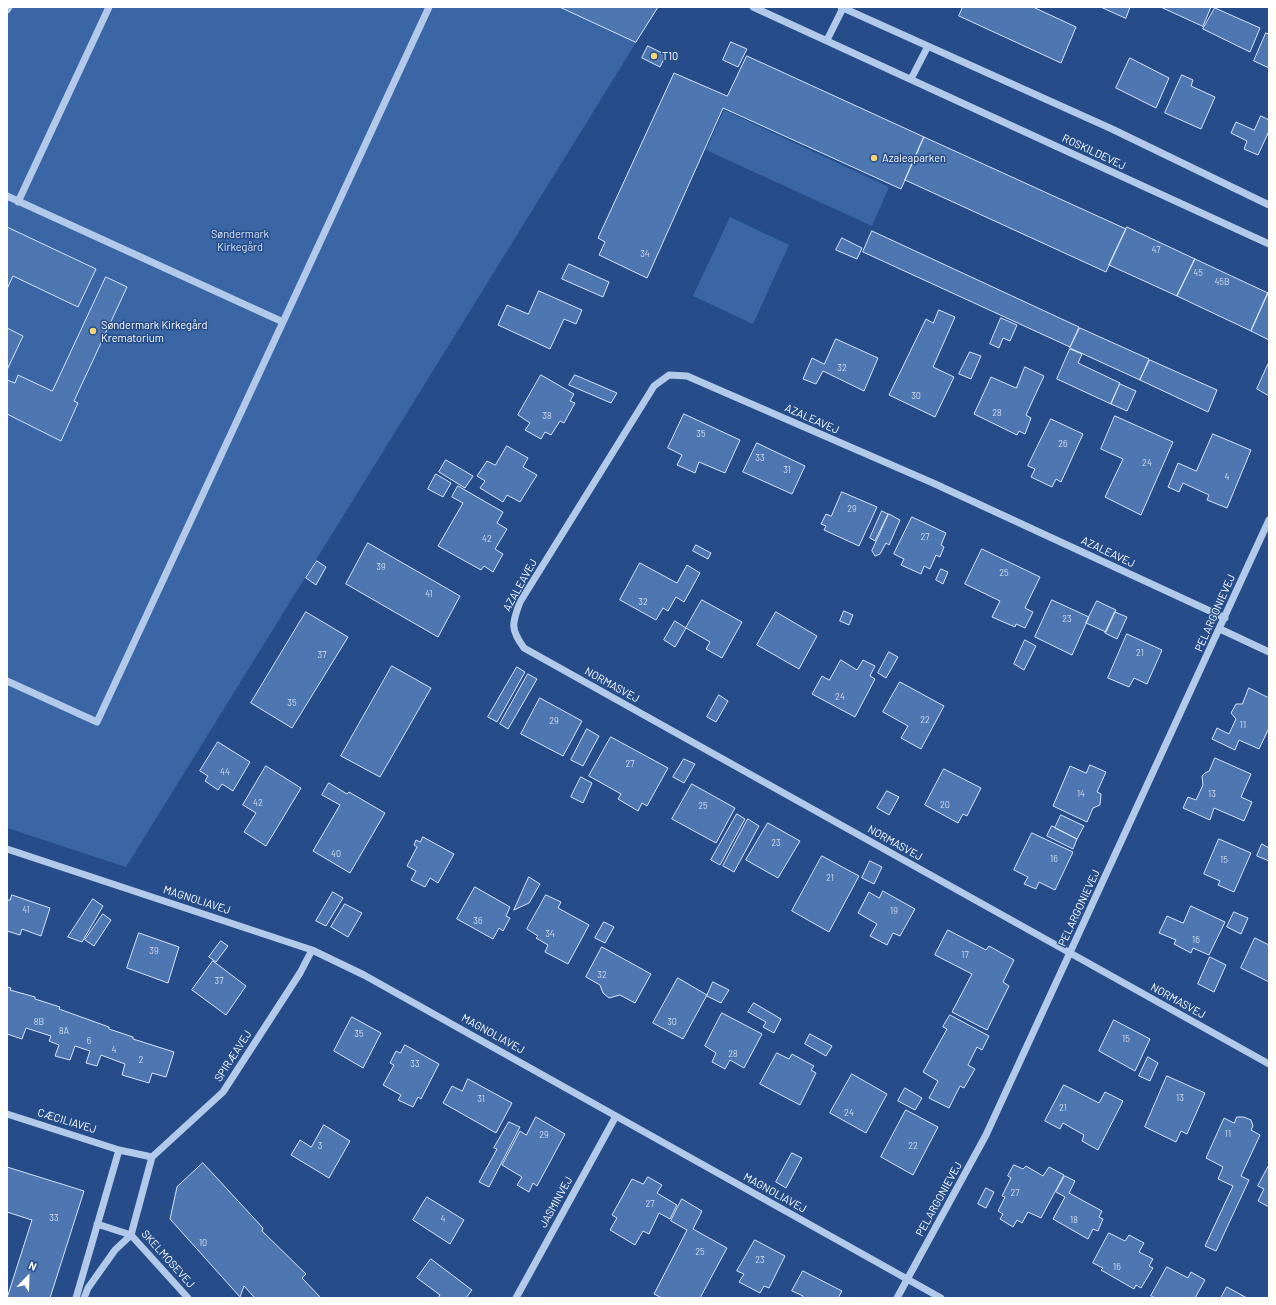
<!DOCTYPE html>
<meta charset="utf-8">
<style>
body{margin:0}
#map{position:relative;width:1276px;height:1305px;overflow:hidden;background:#264d8a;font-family:Barlow,sans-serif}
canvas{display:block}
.frame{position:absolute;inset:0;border:8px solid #fff;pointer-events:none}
.north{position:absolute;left:8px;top:1257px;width:40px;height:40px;-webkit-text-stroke:3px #264d8a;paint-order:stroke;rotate:23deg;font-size:11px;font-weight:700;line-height:16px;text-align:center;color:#fff}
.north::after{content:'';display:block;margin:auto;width:14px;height:18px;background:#fff;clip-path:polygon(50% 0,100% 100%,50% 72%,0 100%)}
</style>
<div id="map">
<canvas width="1276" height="1305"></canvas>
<div class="frame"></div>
<div class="north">N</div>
</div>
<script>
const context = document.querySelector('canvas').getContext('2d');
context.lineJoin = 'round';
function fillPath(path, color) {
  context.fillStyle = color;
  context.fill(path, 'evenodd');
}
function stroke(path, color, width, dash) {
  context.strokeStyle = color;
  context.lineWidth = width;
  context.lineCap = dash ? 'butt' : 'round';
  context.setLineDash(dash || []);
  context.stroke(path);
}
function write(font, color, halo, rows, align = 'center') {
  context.font = font + ' Barlow,sans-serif';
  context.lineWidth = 3;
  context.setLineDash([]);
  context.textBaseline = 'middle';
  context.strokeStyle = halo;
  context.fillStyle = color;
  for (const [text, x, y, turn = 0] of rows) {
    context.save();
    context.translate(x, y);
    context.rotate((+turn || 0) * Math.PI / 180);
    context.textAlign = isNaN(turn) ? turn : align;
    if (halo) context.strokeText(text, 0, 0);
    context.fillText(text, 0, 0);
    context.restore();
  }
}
const green = new Path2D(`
 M 7,7 L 658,7 L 126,867 L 7,828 Z
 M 724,110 L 889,187 L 872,226 L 706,150 Z
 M 730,217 L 789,245 L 753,324 L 693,296 Z`);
const building = new Path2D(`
 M 560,7 L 658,7 L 636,42 Z
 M 963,7 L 1033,7 L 1076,27 L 1061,63 L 959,16 Z
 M 1101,7 L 1130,7 L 1126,18 Z
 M 1161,7 L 1211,7 L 1203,26 Z
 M 1215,8 L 1260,28 L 1250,52 L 1203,29 Z
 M 1266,33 L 1269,34 L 1269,68 L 1254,61 Z
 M 731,42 L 747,49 L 738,67 L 723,60 Z
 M 648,46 L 666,55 L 660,67 L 642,58 Z
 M 747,56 L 924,137 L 901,189 L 723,108 L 647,278 L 599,255 L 605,242 L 598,238 L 674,73 L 727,96 Z
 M 1130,58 L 1169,78 L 1156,108 L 1116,88 Z
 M 1182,75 L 1193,80 L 1191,86 L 1215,97 L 1201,129 L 1165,113 Z
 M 1261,116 L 1269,120 L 1269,131 L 1258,155 L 1244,149 L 1247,141 L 1231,133 L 1236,122 L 1254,130 Z
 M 924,137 L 1126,229 L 1106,272 L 905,180 Z
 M 7,227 L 96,269 L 78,307 L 13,276 L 7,289 Z
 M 1127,227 L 1195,259 L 1177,296 L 1109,265 Z
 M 872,231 L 1079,327 L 1070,347 L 863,252 Z
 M 842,238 L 862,248 L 857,259 L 836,250 Z
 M 1195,259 L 1268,293 L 1251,331 L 1177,296 Z
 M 569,264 L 609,282 L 603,297 L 562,279 Z
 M 106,277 L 127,287 L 74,401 L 78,403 L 61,441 L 7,414 L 7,380 L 15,383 L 18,375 L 52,391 Z
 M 539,291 L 582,310 L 576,324 L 564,319 L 550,349 L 498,325 L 507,305 L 528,314 Z
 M 1268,293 L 1269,293 L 1269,340 L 1251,331 Z
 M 939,310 L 955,317 L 933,367 L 954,377 L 935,417 L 889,395 L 926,319 L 933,323 Z
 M 1001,318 L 1017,325 L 1010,341 L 1003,338 L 999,348 L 990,344 Z
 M 7,328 L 23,336 L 7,370 Z
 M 1080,328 L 1149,359 L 1140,380 L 1070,348 Z
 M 836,339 L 878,358 L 864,391 L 823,371 L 816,384 L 803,379 L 812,358 L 824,364 Z
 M 1070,349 L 1082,354 L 1078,363 L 1120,383 L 1111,404 L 1057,379 Z
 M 970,352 L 981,356 L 971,379 L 959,374 Z
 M 1150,360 L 1217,390 L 1208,412 L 1140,380 Z
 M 1269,362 L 1269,396 L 1257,389 Z
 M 1025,367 L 1044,376 L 1026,415 L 1031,418 L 1025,434 L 1019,431 L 1017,435 L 974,414 L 991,377 L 1016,388 Z
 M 541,375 L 574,394 L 570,401 L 575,403 L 564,423 L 560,421 L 551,435 L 545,432 L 541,439 L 525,430 L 530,423 L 518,415 Z
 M 575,375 L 617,393 L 611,403 L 569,385 Z
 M 1120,384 L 1136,391 L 1127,411 L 1111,404 Z
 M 684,414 L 740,440 L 725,473 L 699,462 L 695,473 L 677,465 L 682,455 L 668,448 Z
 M 1115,416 L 1173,442 L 1141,515 L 1105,497 L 1123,459 L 1101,449 Z
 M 1051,419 L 1083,434 L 1061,482 L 1056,479 L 1052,487 L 1031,477 L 1035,469 L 1028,466 Z
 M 1213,434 L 1251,450 L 1227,508 L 1207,500 L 1209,495 L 1183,483 L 1179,492 L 1168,487 L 1178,463 L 1196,471 Z
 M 757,443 L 805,466 L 792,494 L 743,472 Z
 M 507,446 L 528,458 L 523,467 L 537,475 L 520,502 L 507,495 L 503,502 L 480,488 L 485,481 L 477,476 L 487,461 L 495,465 Z
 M 446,460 L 473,476 L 465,488 L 439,472 Z
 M 436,474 L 451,483 L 443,497 L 428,489 Z
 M 458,486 L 503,512 L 497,523 L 507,529 L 495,549 L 503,554 L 493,572 L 484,566 L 481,570 L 438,546 L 463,503 L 452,497 Z
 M 842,492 L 877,507 L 859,546 L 824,530 L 826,526 L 821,524 L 826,514 L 831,516 Z
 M 882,511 L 888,514 L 875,541 L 870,538 Z
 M 889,514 L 900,520 L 889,545 L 886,543 L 880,554 L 875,556 L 872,551 Z
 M 912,517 L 946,533 L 941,545 L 944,547 L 940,557 L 936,555 L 930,569 L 924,566 L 921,574 L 901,565 L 904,559 L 894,554 Z
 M 368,543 L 460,596 L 438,637 L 346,584 Z
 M 696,545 L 711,553 L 708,559 L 693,551 Z
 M 982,549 L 1040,577 L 1025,608 L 1033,612 L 1025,628 L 1016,624 L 1015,627 L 992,617 L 1000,601 L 965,584 Z
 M 317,561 L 326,567 L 316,585 L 306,578 Z
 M 640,563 L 677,583 L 687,565 L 700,573 L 684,602 L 676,597 L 668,611 L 663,608 L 656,620 L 620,600 Z
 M 941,569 L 948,572 L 943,584 L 936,580 Z
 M 702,600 L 742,622 L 722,658 L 706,649 L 710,642 L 686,628 Z
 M 1052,600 L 1089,617 L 1072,655 L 1035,637 Z
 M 1097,601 L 1116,610 L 1106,632 L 1086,623 Z
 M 844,611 L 853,615 L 849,625 L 840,621 Z
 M 306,612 L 348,637 L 292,728 L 251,703 Z
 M 776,612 L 817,636 L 799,669 L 757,645 Z
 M 1115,612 L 1127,617 L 1117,639 L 1105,633 Z
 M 675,621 L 686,628 L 675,647 L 664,640 Z
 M 1127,634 L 1162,650 L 1147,684 L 1134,678 L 1129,687 L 1108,678 Z
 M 1025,640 L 1036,646 L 1024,670 L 1014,664 Z
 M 889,652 L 898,657 L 886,678 L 878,673 Z
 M 841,660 L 857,670 L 863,660 L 875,666 L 870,676 L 875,679 L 855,717 L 812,694 L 822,676 L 829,680 Z
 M 392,666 L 431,688 L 380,777 L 341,756 Z
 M 517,667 L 525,672 L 497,722 L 488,717 Z
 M 528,674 L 537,679 L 508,729 L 500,724 Z
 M 900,682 L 944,706 L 921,749 L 901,738 L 908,726 L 883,712 Z
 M 1249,688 L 1269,698 L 1269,728 L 1259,749 L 1239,740 L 1235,750 L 1212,739 L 1217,728 L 1229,734 L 1236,719 L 1231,713 L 1236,704 L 1242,704 Z
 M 719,695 L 728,701 L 716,722 L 707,717 Z
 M 540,698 L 582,721 L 563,756 L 521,734 Z
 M 587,729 L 599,736 L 583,766 L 571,760 Z
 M 611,737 L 668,768 L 647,806 L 642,803 L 638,811 L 618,799 L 621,794 L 589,776 Z
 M 218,742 L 250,762 L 233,791 L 222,784 L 218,790 L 205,781 L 208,776 L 200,771 Z
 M 1215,758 L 1251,774 L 1241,797 L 1252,802 L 1244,821 L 1214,808 L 1210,820 L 1183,808 L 1188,797 L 1196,800 L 1203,785 L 1202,776 L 1205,773 L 1209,771 Z
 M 684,759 L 695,764 L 684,783 L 673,777 Z
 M 1090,765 L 1106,772 L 1097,792 L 1101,794 L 1100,805 L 1093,808 L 1087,822 L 1053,806 L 1070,766 L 1086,773 Z
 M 266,766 L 301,788 L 266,846 L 244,832 L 256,813 L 243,805 Z
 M 944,769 L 981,788 L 967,816 L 963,814 L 958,823 L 925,805 Z
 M 581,777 L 592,783 L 583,803 L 571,797 Z
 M 329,783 L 347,794 L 349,792 L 385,813 L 350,873 L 313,851 L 340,805 L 322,795 Z
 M 692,784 L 735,808 L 716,843 L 672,819 Z
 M 887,791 L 899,797 L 889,815 L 877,808 Z
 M 737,814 L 745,819 L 720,865 L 711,860 Z
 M 1061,815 L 1084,826 L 1077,839 L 1055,828 Z
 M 748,819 L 759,826 L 734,872 L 723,866 Z
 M 768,823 L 800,841 L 778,878 L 746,860 Z
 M 1052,826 L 1077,839 L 1073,849 L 1047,836 Z
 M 1032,833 L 1073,852 L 1055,890 L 1039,882 L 1036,889 L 1024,884 L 1028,877 L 1014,870 Z
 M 423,837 L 454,854 L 438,883 L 430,878 L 425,887 L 411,880 L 416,871 L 407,866 L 417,847 L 414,845 L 416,840 L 420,842 Z
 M 1219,839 L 1251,853 L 1234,892 L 1218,885 L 1220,881 L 1204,874 Z
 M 1262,844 L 1269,848 L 1269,861 L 1257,856 Z
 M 822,856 L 859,876 L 829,932 L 792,911 Z
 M 870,861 L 882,867 L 874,884 L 862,878 Z
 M 529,877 L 540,884 L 529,903 L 514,910 Z
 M 475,887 L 510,907 L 506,916 L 510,918 L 503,931 L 499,928 L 493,939 L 457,919 Z
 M 883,891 L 915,909 L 900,936 L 893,933 L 887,945 L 870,936 L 877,924 L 858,913 L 869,892 L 879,898 Z
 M 333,892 L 343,898 L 326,926 L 316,921 Z
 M 12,895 L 50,908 L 41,936 L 22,929 L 20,935 L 7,931 L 7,900 L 10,900 Z
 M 546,895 L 561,902 L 558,908 L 589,925 L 568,964 L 545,952 L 548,945 L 536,938 L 538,936 L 527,929 Z
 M 93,899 L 103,906 L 82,942 L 68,937 Z
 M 345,904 L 362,913 L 348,937 L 331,927 Z
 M 1191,906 L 1225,922 L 1209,955 L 1193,948 L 1191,953 L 1174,944 L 1176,940 L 1159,933 L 1167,916 L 1183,923 Z
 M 1234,912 L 1248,918 L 1241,934 L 1227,927 Z
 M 103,914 L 111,920 L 94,946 L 85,940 Z
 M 604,922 L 614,927 L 605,943 L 595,938 Z
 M 948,930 L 986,950 L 989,946 L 1014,960 L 1003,982 L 1009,986 L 987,1030 L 952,1012 L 972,974 L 935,955 Z
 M 139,933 L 179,947 L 168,983 L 127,968 Z
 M 1255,938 L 1269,945 L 1269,982 L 1241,968 Z
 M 221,941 L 228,946 L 216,962 L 209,957 Z
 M 602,947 L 651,974 L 635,1003 L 620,995 L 609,998 L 603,993 L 600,985 L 586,977 Z
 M 1210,957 L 1226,965 L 1214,992 L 1198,984 Z
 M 213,961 L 246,986 L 226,1015 L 192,990 Z
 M 678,978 L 707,995 L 683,1039 L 653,1023 Z
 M 713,982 L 729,990 L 721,1003 L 707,996 Z
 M 7,987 L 11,988 L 10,990 L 35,997 L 35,999 L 60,1007 L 59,1009 L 109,1027 L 109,1029 L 133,1037 L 133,1039 L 174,1052 L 166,1077 L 152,1073 L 149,1083 L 122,1075 L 125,1064 L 101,1055 L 97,1066 L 86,1063 L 90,1051 L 75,1046 L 70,1060 L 55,1056 L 59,1045 L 49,1041 L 51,1036 L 26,1028 L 22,1039 L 7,1034 Z
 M 754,1003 L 781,1019 L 774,1033 L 763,1027 L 766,1022 L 748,1012 Z
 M 722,1013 L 762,1034 L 744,1068 L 730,1060 L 725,1069 L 712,1062 L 716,1053 L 705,1046 Z
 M 950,1015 L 989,1036 L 982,1050 L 977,1047 L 968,1065 L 975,1069 L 964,1088 L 960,1086 L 949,1108 L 929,1098 L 938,1081 L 923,1072 L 947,1029 L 943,1027 Z
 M 352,1017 L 381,1033 L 363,1068 L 334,1051 Z
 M 1114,1020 L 1150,1039 L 1135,1071 L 1099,1051 Z
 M 810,1034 L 832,1046 L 826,1056 L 805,1044 Z
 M 405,1045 L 439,1064 L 421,1099 L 418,1097 L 413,1107 L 398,1100 L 401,1095 L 383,1085 L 394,1065 L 390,1063 L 396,1051 L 400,1053 Z
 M 777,1053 L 789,1059 L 792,1054 L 814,1066 L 811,1070 L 816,1073 L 800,1105 L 760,1084 Z
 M 1148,1057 L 1158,1063 L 1150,1081 L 1139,1076 Z
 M 852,1074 L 887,1094 L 866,1133 L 830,1113 Z
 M 1167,1076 L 1205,1093 L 1187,1134 L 1181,1131 L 1176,1142 L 1145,1127 Z
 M 468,1079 L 512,1103 L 496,1133 L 443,1103 L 452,1086 L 462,1091 Z
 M 1064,1085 L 1099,1103 L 1105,1092 L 1123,1101 L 1098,1150 L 1082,1141 L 1084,1135 L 1063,1123 L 1060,1129 L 1045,1121 Z
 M 905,1088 L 922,1098 L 915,1110 L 898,1101 Z
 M 906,1110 L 938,1127 L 913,1175 L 881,1157 Z
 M 536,1117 L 565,1134 L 537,1186 L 533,1183 L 529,1192 L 517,1185 L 522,1177 L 502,1165 L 520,1131 L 526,1135 Z
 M 1237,1117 L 1244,1117 L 1251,1120 L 1253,1126 L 1251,1130 L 1260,1135 L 1241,1176 L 1249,1180 L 1216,1251 L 1205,1246 L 1233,1186 L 1218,1179 L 1223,1167 L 1206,1158 L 1224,1118 L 1234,1123 Z
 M 509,1122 L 520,1127 L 489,1187 L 479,1182 L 497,1149 L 494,1148 Z
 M 324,1125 L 350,1141 L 329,1178 L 291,1155 L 300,1140 L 311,1147 Z
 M 792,1153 L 802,1158 L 786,1188 L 776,1182 Z
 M 203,1163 L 263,1228 L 262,1231 L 306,1274 L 302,1278 L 321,1298 L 255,1298 L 244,1286 L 240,1297 L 170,1219 L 177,1187 Z
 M 1014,1165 L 1023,1169 L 1026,1166 L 1043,1176 L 1049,1167 L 1064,1175 L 1041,1218 L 1028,1212 L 1022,1223 L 1017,1220 L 1013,1227 L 1000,1219 L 1003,1214 L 998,1211 L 1005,1197 L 1002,1196 L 1011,1178 L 1008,1176 Z
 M 1269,1165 L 1269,1207 L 1258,1201 L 1264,1189 L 1258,1186 Z
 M 7,1167 L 84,1191 L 50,1298 L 7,1298 L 32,1220 L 7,1212 Z
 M 1065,1176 L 1075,1181 L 1069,1193 L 1102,1211 L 1099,1217 L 1103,1219 L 1098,1231 L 1093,1229 L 1088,1239 L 1053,1219 L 1065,1197 L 1056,1192 Z
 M 648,1177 L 662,1185 L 657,1193 L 677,1205 L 670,1219 L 659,1213 L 649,1234 L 643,1231 L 635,1245 L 610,1230 L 617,1218 L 612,1215 L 632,1179 L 643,1184 Z
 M 986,1188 L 994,1192 L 986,1208 L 978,1204 Z
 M 427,1197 L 464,1220 L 450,1244 L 413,1220 Z
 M 682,1199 L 702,1211 L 693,1229 L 727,1248 L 700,1298 L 662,1298 L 654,1294 L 687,1230 L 671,1221 Z
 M 1109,1233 L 1125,1241 L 1129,1235 L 1144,1243 L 1139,1252 L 1153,1259 L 1149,1266 L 1153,1268 L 1141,1288 L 1136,1285 L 1134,1289 L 1101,1270 L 1103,1268 L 1093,1263 Z
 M 755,1240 L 785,1256 L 769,1288 L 764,1286 L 760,1293 L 739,1282 L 744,1274 L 737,1271 Z
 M 431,1259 L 472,1290 L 466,1298 L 438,1298 L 440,1295 L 417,1278 Z
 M 1167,1267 L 1188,1278 L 1191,1272 L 1205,1280 L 1195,1298 L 1155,1298 L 1151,1296 Z
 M 803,1271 L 842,1291 L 838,1298 L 802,1298 L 803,1296 L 792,1291 Z
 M 1227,1287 L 1247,1298 L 1221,1298 Z`);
const minor = new Path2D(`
 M 753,7 L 1269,244
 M 841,7 L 1112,129 L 1269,205
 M 7,10 L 9,7
 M 827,40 L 843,8
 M 911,79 L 928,46
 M 7,196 L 283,322 L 429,7
 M 18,202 L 109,7
 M 1225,618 L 933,483 L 687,376 L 669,375 L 654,386 L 520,602 C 512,623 510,629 524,648 L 1269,1064
 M 1220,629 L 1269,652
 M 7,681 L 97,722 L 283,322
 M 7,849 L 312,950 L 364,975 L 941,1298
 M 7,1114 L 119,1150 L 152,1157
 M 152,1157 L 223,1092 L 300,973 L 312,950
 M 97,1224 L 131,1235 L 188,1298
 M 76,1298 L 119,1150
 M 84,1298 L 88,1288 L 115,1250 L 131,1235 L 152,1157
 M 516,1298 L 616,1116
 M 897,1298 L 986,1135 L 1269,520`);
const markers = [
 [654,56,4,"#f3d578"],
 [874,158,4,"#f3d578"],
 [93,331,4,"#f3d578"]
];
const numberNames = [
 ["47",1156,250],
 ["34",645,254],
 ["45",1198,273],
 ["45B",1222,282],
 ["32",842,368],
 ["30",916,396],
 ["28",997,413],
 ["38",547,416],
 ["35",701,434],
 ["26",1063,444],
 ["33",760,458],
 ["24",1147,463],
 ["31",787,470],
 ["4",1227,477],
 ["29",852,509],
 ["27",925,537],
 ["42",487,539],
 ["39",381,567],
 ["25",1004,573],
 ["41",429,594],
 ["32",643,602],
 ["23",1067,619],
 ["21",1140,653],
 ["37",322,655],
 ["24",840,697],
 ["35",292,703],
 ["22",925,720],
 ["29",554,721],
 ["11",1243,725],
 ["27",630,764],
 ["44",225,772],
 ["14",1081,794],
 ["13",1212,794],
 ["42",258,803],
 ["20",945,805],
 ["25",703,806],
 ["23",776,843],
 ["40",336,854],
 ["16",1054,859],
 ["15",1224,860],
 ["21",830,878],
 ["41",26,910],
 ["19",894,911],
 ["36",478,921],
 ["34",550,934],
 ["16",1196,940],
 ["39",154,951],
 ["17",965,955],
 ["32",602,975],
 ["37",219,981],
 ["8B",39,1022],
 ["30",672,1022],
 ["8A",64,1031],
 ["35",359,1034],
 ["15",1126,1039],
 ["6",89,1041],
 ["4",114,1050],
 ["28",733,1054],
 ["2",141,1060],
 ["33",415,1064],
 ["13",1180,1098],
 ["31",481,1099],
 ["21",1063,1108],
 ["24",849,1113],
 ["11",1228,1134],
 ["29",544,1135],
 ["3",320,1146],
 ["22",913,1146],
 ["27",1015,1193],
 ["27",650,1204],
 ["33",54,1218],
 ["4",443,1219],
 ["18",1074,1220],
 ["10",203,1243],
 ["25",700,1252],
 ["23",760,1260],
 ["16",1117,1267]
];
const poiNames = [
 ["T10",662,56],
 ["Azaleaparken",882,158],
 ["Søndermark Kirkegård",101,325],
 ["Krematorium",101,338]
];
const streetNames = [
 ["ROSKILDEVEJ",1094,152,25],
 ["AZALEAVEJ",812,419,24],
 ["AZALEAVEJ",1108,552,25],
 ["AZALEAVEJ",520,585,-61],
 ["PELARGONIEVEJ",1215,613,-66],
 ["NORMASVEJ",612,685,29],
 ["NORMASVEJ",895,843,29],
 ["MAGNOLIAVEJ",197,900,18],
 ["PELARGONIEVEJ",1079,908,-65],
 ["NORMASVEJ",1178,1001,29],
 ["MAGNOLIAVEJ",493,1034,29],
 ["SPIRÆAVEJ",233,1056,-57],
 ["CÆCILIAVEJ",67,1121,17],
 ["MAGNOLIAVEJ",775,1193,29],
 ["PELARGONIEVEJ",939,1199,-61],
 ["JASMINVEJ",556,1202,-61],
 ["SKELMOSEVEJ",168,1259,48]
];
const parkNames = [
 ["Søndermark",240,234],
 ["Kirkegård",240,247]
];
fillPath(green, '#3a66a6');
fillPath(building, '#4e76b1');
stroke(building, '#d7e4f7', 1);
stroke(minor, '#b3c9e9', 7);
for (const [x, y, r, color] of markers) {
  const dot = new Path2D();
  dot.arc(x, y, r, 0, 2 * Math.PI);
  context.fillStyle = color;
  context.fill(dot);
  stroke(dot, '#264d8a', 1.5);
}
write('9px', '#d3ddec', null, numberNames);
write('11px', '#fff', '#264d8a', poiNames, 'left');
write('11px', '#fff', '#264d8a', streetNames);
write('11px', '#d7e4f7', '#264d8a', parkNames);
</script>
